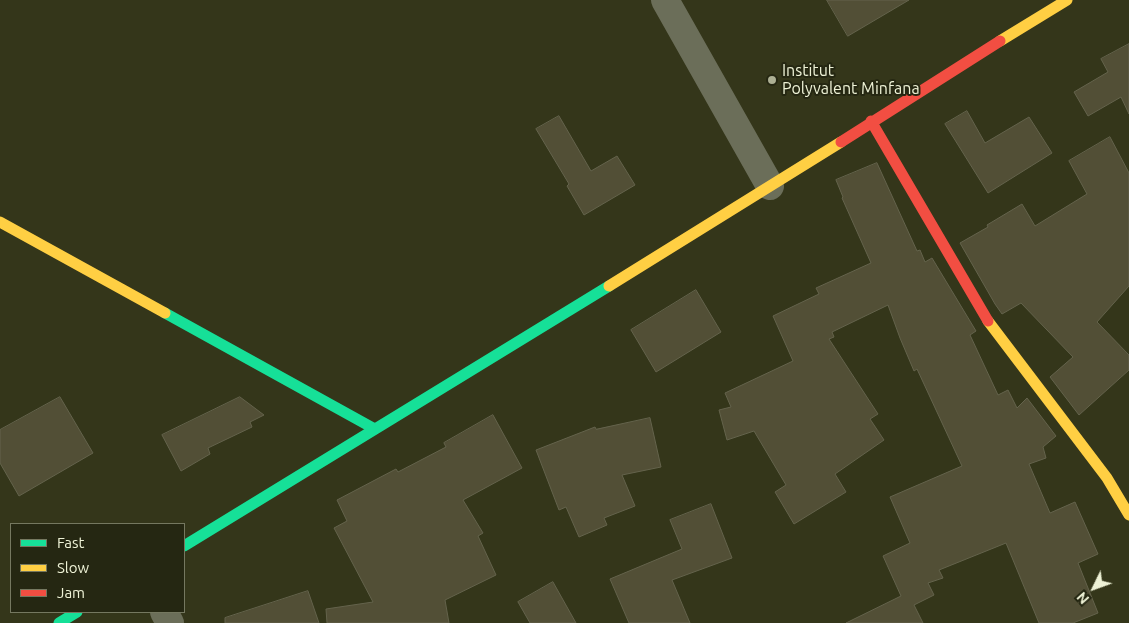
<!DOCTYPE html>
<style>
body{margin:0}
#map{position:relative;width:1129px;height:623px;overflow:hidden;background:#34361a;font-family:Ubuntu,sans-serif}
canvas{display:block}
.legend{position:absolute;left:10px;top:523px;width:175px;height:90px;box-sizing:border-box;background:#252712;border:1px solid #757860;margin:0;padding:6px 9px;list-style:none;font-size:15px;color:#eef2d6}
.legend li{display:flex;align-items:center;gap:10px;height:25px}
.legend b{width:25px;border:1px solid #757860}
.north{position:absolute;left:1069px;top:563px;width:50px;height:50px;-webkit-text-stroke:4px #252712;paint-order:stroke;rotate:228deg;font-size:14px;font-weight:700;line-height:20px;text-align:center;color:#eef2d6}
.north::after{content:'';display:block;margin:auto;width:18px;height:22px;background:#eef2d6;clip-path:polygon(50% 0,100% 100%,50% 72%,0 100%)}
</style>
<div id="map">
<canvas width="1129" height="623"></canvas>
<ul class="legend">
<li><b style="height:6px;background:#16e098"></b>Fast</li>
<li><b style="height:6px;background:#ffcf43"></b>Slow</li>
<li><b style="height:6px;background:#f24e42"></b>Jam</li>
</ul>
<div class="north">N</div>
</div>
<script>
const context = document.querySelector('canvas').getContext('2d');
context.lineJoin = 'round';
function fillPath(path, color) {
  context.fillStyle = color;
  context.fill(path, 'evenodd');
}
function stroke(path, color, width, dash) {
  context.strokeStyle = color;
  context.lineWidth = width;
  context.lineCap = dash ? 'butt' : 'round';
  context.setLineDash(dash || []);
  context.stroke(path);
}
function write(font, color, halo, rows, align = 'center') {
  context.font = font + ' Ubuntu,sans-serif';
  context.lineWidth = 4;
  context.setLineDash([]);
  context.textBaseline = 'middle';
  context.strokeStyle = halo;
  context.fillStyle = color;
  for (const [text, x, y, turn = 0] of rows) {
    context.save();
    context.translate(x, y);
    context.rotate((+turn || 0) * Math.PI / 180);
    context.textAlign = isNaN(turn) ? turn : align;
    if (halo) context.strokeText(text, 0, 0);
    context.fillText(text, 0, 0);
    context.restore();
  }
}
const building = new Path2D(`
 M 827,0 L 909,0 L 848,36 Z
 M 1129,44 L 1129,114 L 1121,97 L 1088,116 L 1074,92 L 1108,72 L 1101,59 Z
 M 967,111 L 985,143 L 1029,117 L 1052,153 L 988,193 L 945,124 Z
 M 559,116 L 591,171 L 617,156 L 635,185 L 584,215 L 567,186 L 569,184 L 536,129 Z
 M 1110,137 L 1129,173 L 1129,286 L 1097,322 L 1129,355 L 1129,370 L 1079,415 L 1050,377 L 1073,357 L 1021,303 L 1002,314 L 995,304 L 960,243 L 988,227 L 987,225 L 1022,204 L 1035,226 L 1087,194 L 1069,161 Z
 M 877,163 L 917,251 L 920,250 L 925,262 L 932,258 L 976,331 L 970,335 L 998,395 L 1008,390 L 1017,408 L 1027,398 L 1056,436 L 1043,447 L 1046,458 L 1029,464 L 1050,513 L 1075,502 L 1098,554 L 1078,563 L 1098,613 L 1073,623 L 1039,623 L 1006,543 L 939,570 L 943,578 L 928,583 L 934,595 L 914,605 L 923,623 L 846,623 L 901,596 L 883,556 L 910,543 L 890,497 L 962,466 L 917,369 L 914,371 L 900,338 L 888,305 L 832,332 L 834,337 L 829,339 L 878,414 L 870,419 L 884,440 L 835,474 L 846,492 L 794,524 L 775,492 L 786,485 L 754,431 L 727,440 L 719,410 L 731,407 L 725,393 L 793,361 L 773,316 L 819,294 L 816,288 L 871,263 L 842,198 L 843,197 L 836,180 Z
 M 696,290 L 721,332 L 656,372 L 631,330 Z
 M 60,397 L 93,453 L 19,496 L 0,463 L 0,430 Z
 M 240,397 L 264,415 L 250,422 L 252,427 L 208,448 L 210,454 L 181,471 L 162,435 Z
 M 493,415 L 522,468 L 463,500 L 483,533 L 478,536 L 496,575 L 445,600 L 449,623 L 327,623 L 326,609 L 373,602 L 334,528 L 347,521 L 337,500 L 396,469 L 398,472 L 446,447 L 444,443 Z
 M 650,418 L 661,467 L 622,475 L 635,506 L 604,518 L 607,525 L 579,537 L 566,507 L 559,510 L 536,450 L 595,427 L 596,429 Z
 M 711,504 L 732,558 L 672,580 L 690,623 L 629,623 L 610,579 L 682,549 L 670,520 Z
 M 553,582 L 576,623 L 530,623 L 518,602 Z
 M 308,591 L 319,623 L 225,623 L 225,618 Z`);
const street = new Path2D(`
 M 665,0 L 770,186
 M 164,612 L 170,623`);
const fast = new Path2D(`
 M 165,313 L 373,428
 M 184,546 L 609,286
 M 59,623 L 77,612`);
const slow = new Path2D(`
 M 1000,41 L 1067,0
 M 0,222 L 165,313
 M 609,286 L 841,142
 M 988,321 L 1107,478 L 1129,515`);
const jam = new Path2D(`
 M 871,121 L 988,321
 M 841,142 L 1000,41`);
const markers = [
 [772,80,5,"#adb094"]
];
const poiNames = [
 ["Institut",782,71],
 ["Polyvalent Minfana",782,89]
];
fillPath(building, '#524f36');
stroke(building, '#64634c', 1);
stroke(street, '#6b6e59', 28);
stroke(fast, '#16e098', 11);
stroke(slow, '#ffcf43', 11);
stroke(jam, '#f24e42', 11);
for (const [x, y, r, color] of markers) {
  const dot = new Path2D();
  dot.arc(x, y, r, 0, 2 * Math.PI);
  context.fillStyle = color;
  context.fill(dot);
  stroke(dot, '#252712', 2);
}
write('16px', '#eef2d6', '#252712', poiNames, 'left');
</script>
